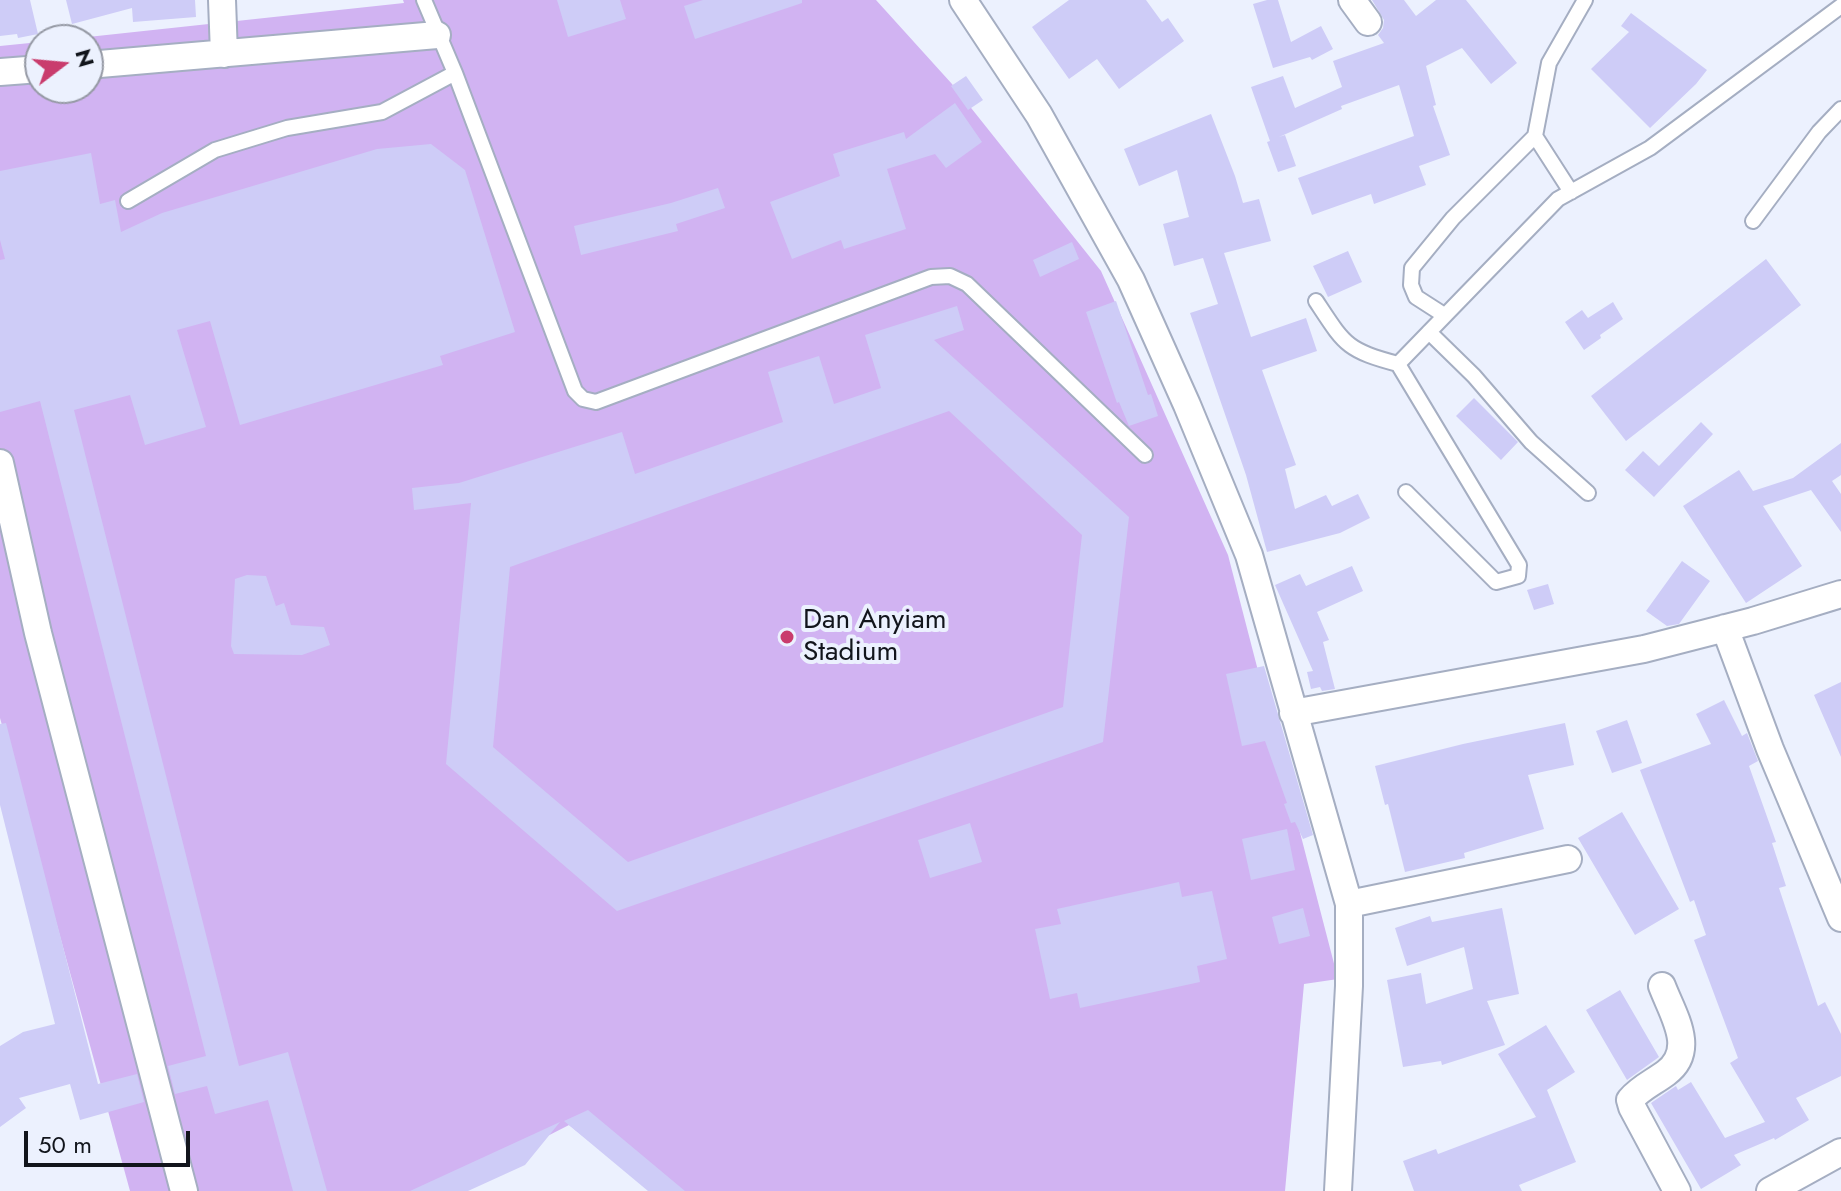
<!DOCTYPE html>
<style>
body{margin:0}
#map{position:relative;width:1841px;height:1191px;overflow:hidden;background:#ecf1fe;font-family:Jost,sans-serif}
canvas{display:block}
.north{position:absolute;left:24px;top:24px;width:80px;height:80px;box-sizing:border-box;background:#ecf1fe;border:2px solid #9599a4;border-radius:50%;rotate:74deg;font-size:22px;font-weight:700;line-height:32px;text-align:center;color:#12151c}
.north::after{content:'';display:block;margin:auto;width:28px;height:36px;background:#c93c6d;clip-path:polygon(50% 0,100% 100%,50% 72%,0 100%)}
.scale{position:absolute;left:24px;top:1131px;width:166px;height:36px;box-sizing:border-box;border:4px solid #12151c;border-top:0;padding-left:10px;font-size:24px;line-height:28px;white-space:nowrap;color:#12151c;-webkit-text-stroke:6px #ecf1fe;paint-order:stroke}
</style>
<div id="map">
<canvas width="1841" height="1191"></canvas>
<div class="north">N</div>
<div class="scale">50 m</div>
</div>
<script>
const context = document.querySelector('canvas').getContext('2d');
context.lineJoin = 'round';
function fillPath(path, color) {
  context.fillStyle = color;
  context.fill(path, 'evenodd');
}
function stroke(path, color, width, dash) {
  context.strokeStyle = color;
  context.lineWidth = width;
  context.lineCap = dash ? 'butt' : 'round';
  context.setLineDash(dash || []);
  context.stroke(path);
}
function write(font, color, halo, rows, align = 'center') {
  context.font = font + ' Jost,sans-serif';
  context.lineWidth = 8;
  context.setLineDash([]);
  context.textBaseline = 'middle';
  context.strokeStyle = halo;
  context.fillStyle = color;
  for (const [text, x, y, turn = 0] of rows) {
    context.save();
    context.translate(x, y);
    context.rotate((+turn || 0) * Math.PI / 180);
    context.textAlign = isNaN(turn) ? turn : align;
    if (halo) context.strokeText(text, 0, 0);
    context.fillText(text, 0, 0);
    context.restore();
  }
}
const green = new Path2D(`
 M 403,0 L 876,0 L 952,84 L 1101,271 L 1228,555 L 1338,979 L 1304,984 L 1285,1191 L 651,1191 L 569,1125 L 440,1191 L 130,1191 L 0,718 L 0,46 L 40,42 L 40,88 L 88,88 L 88,40 L 60,40 L 404,3 Z`);
const building = new Path2D(`
 M 0,0 L 30,0 L 38,34 L 18,38 L 17,34 L 0,36 Z
 M 66,0 L 195,0 L 196,17 L 133,22 L 132,8 L 72,24 Z
 M 557,0 L 620,0 L 626,19 L 568,37 Z
 M 703,0 L 802,0 L 802,3 L 695,39 L 684,6 Z
 M 1069,0 L 1146,0 L 1162,22 L 1168,18 L 1184,41 L 1119,89 L 1097,59 L 1069,79 L 1032,27 Z
 M 1267,0 L 1278,0 L 1291,42 L 1321,26 L 1333,49 L 1312,60 L 1310,57 L 1273,68 L 1253,4 Z
 M 1372,0 L 1404,0 L 1416,16 L 1436,0 L 1466,0 L 1517,63 L 1491,84 L 1462,48 L 1426,66 L 1436,105 L 1433,106 L 1450,155 L 1419,166 L 1426,185 L 1374,204 L 1371,194 L 1312,215 L 1298,178 L 1414,136 L 1399,85 L 1341,106 L 1342,109 L 1279,137 L 1285,135 L 1296,166 L 1278,172 L 1267,142 L 1270,141 L 1251,87 L 1283,76 L 1295,108 L 1342,87 L 1333,61 L 1384,43 L 1378,35 L 1383,28 L 1384,20 Z
 M 1631,13 L 1707,70 L 1696,84 L 1650,128 L 1591,69 L 1629,32 L 1621,26 Z
 M 966,76 L 983,100 L 968,110 L 951,86 Z
 M 955,103 L 982,142 L 946,168 L 935,154 L 887,169 L 906,229 L 844,249 L 841,240 L 792,259 L 770,202 L 840,176 L 833,154 L 904,132 L 906,139 Z
 M 1211,114 L 1235,176 L 1243,203 L 1259,199 L 1271,241 L 1224,253 L 1251,337 L 1306,318 L 1317,351 L 1262,370 L 1296,465 L 1285,469 L 1295,509 L 1326,495 L 1332,506 L 1358,494 L 1370,518 L 1340,533 L 1267,552 L 1246,475 L 1190,313 L 1218,304 L 1203,258 L 1174,266 L 1163,224 L 1189,217 L 1177,170 L 1139,186 L 1124,149 Z
 M 431,144 L 465,170 L 515,332 L 440,356 L 443,365 L 240,425 L 210,321 L 177,330 L 206,427 L 145,445 L 130,395 L 74,410 L 239,1066 L 288,1052 L 327,1191 L 293,1191 L 268,1100 L 215,1114 L 207,1086 L 175,1094 L 168,1066 L 206,1056 L 40,401 L 0,412 L 0,260 L 5,259 L 0,240 L 0,171 L 91,153 L 100,204 L 115,200 L 121,232 L 162,213 L 377,149 Z
 M 718,188 L 725,208 L 676,224 L 678,231 L 581,255 L 574,226 L 671,203 Z
 M 1072,242 L 1079,259 L 1040,277 L 1033,260 Z
 M 1348,251 L 1362,282 L 1328,297 L 1313,266 Z
 M 1766,259 L 1801,305 L 1626,441 L 1591,396 Z
 M 1116,301 L 1148,395 L 1151,394 L 1158,416 L 1129,426 L 1119,402 L 1117,403 L 1086,312 Z
 M 1613,302 L 1623,319 L 1600,335 L 1601,338 L 1584,350 L 1565,322 L 1582,310 L 1588,318 Z
 M 957,306 L 964,330 L 934,340 L 1129,517 L 1103,742 L 617,911 L 446,764 L 471,503 L 414,510 L 412,488 L 459,483 L 622,432 L 635,474 L 783,422 L 768,372 L 819,356 L 834,404 L 881,388 L 865,335 ZM 949,411 L 1082,535 L 1063,707 L 628,862 L 493,747 L 510,567 Z
 M 1474,398 L 1518,442 L 1501,460 L 1456,416 Z
 M 1701,422 L 1713,434 L 1654,497 L 1625,470 L 1643,451 L 1659,466 Z
 M 1841,443 L 1841,475 L 1832,481 L 1841,494 L 1841,532 L 1811,490 L 1763,506 L 1802,566 L 1746,603 L 1683,506 L 1739,470 L 1753,491 L 1793,478 Z
 M 1682,561 L 1710,581 L 1679,624 L 1667,626 L 1646,611 Z
 M 1352,566 L 1363,591 L 1317,612 L 1329,640 L 1323,642 L 1335,689 L 1322,691 L 1320,687 L 1311,689 L 1307,672 L 1313,671 L 1275,585 L 1300,574 L 1306,586 Z
 M 247,575 L 266,576 L 276,606 L 284,603 L 291,625 L 324,627 L 330,645 L 302,655 L 234,654 L 231,646 L 235,579 Z
 M 1548,584 L 1554,604 L 1534,610 L 1527,590 Z
 M 1264,666 L 1313,835 L 1303,839 L 1295,822 L 1291,823 L 1284,804 L 1287,803 L 1265,741 L 1242,746 L 1226,674 Z
 M 1841,682 L 1841,757 L 1814,695 Z
 M 1724,700 L 1742,736 L 1747,733 L 1758,761 L 1749,766 L 1776,842 L 1772,843 L 1786,886 L 1779,888 L 1818,1006 L 1825,1002 L 1841,1034 L 1841,1076 L 1796,1098 L 1809,1120 L 1775,1140 L 1774,1138 L 1734,1155 L 1741,1165 L 1701,1189 L 1651,1103 L 1676,1086 L 1678,1090 L 1691,1082 L 1725,1138 L 1765,1122 L 1730,1063 L 1738,1058 L 1694,940 L 1706,935 L 1694,900 L 1690,902 L 1640,770 L 1711,744 L 1696,714 Z
 M 1627,720 L 1642,763 L 1612,773 L 1596,731 Z
 M 6,723 L 98,1084 L 137,1074 L 144,1102 L 80,1120 L 70,1084 L 19,1098 L 26,1108 L 0,1127 L 0,1046 L 23,1032 L 55,1024 L 0,805 L 0,724 Z
 M 1565,723 L 1574,765 L 1528,775 L 1544,829 L 1464,853 L 1465,858 L 1405,872 L 1388,804 L 1385,805 L 1375,766 L 1463,744 Z
 M 1622,812 L 1679,909 L 1635,935 L 1578,838 Z
 M 970,823 L 982,862 L 930,878 L 918,840 Z
 M 1287,829 L 1295,870 L 1251,880 L 1242,839 Z
 M 1179,882 L 1182,897 L 1212,891 L 1227,959 L 1197,966 L 1200,982 L 1080,1008 L 1077,993 L 1050,999 L 1035,929 L 1061,924 L 1057,909 Z
 M 1303,908 L 1310,936 L 1279,944 L 1272,917 Z
 M 1502,908 L 1519,994 L 1487,1001 L 1505,1045 L 1442,1065 L 1441,1061 L 1403,1067 L 1387,980 L 1421,973 L 1426,1004 L 1473,989 L 1464,947 L 1407,966 L 1395,928 L 1430,916 L 1432,922 Z
 M 1620,990 L 1659,1057 L 1627,1080 L 1586,1010 Z
 M 1546,1025 L 1575,1072 L 1547,1090 L 1576,1162 L 1519,1185 L 1522,1191 L 1414,1191 L 1403,1161 L 1436,1149 L 1438,1154 L 1536,1117 L 1498,1054 Z
 M 588,1110 L 685,1191 L 648,1191 L 564,1121 Z
 M 560,1122 L 525,1165 L 468,1191 L 410,1191 Z`);
const lane = new Path2D(`
 M 424,0 L 455,73 L 575,391 L 583,399 L 596,402 L 931,277 L 950,276 L 967,284 L 1145,455
 M 1571,192 L 1535,136 L 1549,63 L 1585,0
 M 128,201 L 215,150 L 287,128 L 382,112 L 455,73
 M 1753,221 L 1819,132 L 1841,109
 M 1316,301 C 1345,345 1346,350 1398,364
 M 1444,315 L 1416,297 L 1411,285 L 1412,268 L 1453,218 L 1535,136
 M 1429,332 L 1474,376 L 1531,442 L 1588,493
 M 1406,492 L 1496,582 L 1518,576 L 1519,565 L 1398,364 L 1558,199 L 1650,148 L 1841,6`);
const street = new Path2D(`
 M 222,0 L 224,54
 M 963,0 L 1039,115 L 1131,280 L 1187,405 L 1249,555 L 1349,904 L 1349,986 L 1338,1191
 M 1352,0 L 1368,22
 M 88,65 L 437,35
 M 0,72 L 40,69
 M 0,463 L 38,633 L 184,1191
 M 1725,628 L 1770,749 L 1841,918
 M 1293,713 L 1644,649 L 1753,621 L 1841,594
 M 1349,904 L 1568,859
 M 1662,986 C 1673,1015 1697,1050 1666,1073 C 1654,1082 1640,1088 1630,1100 L 1632,1107 L 1677,1191
 M 1770,1191 L 1841,1152`);
const markers = [
 [787,637,8,"#c93c6d"]
];
const poiNames = [
 ["Dan Anyiam",803,621],
 ["Stadium",803,653]
];
fillPath(green, '#d1b3f2');
fillPath(building, '#ceccf7');
stroke(lane, '#a5aec2', 18);
stroke(street, '#a5aec2', 30);
stroke(lane, '#fff', 14);
stroke(street, '#fff', 26);
for (const [x, y, r, color] of markers) {
  const dot = new Path2D();
  dot.arc(x, y, r, 0, 2 * Math.PI);
  context.fillStyle = color;
  context.fill(dot);
  stroke(dot, '#ecf1fe', 3);
}
write('28px', '#12151c', '#ecf1fe', poiNames, 'left');
</script>
